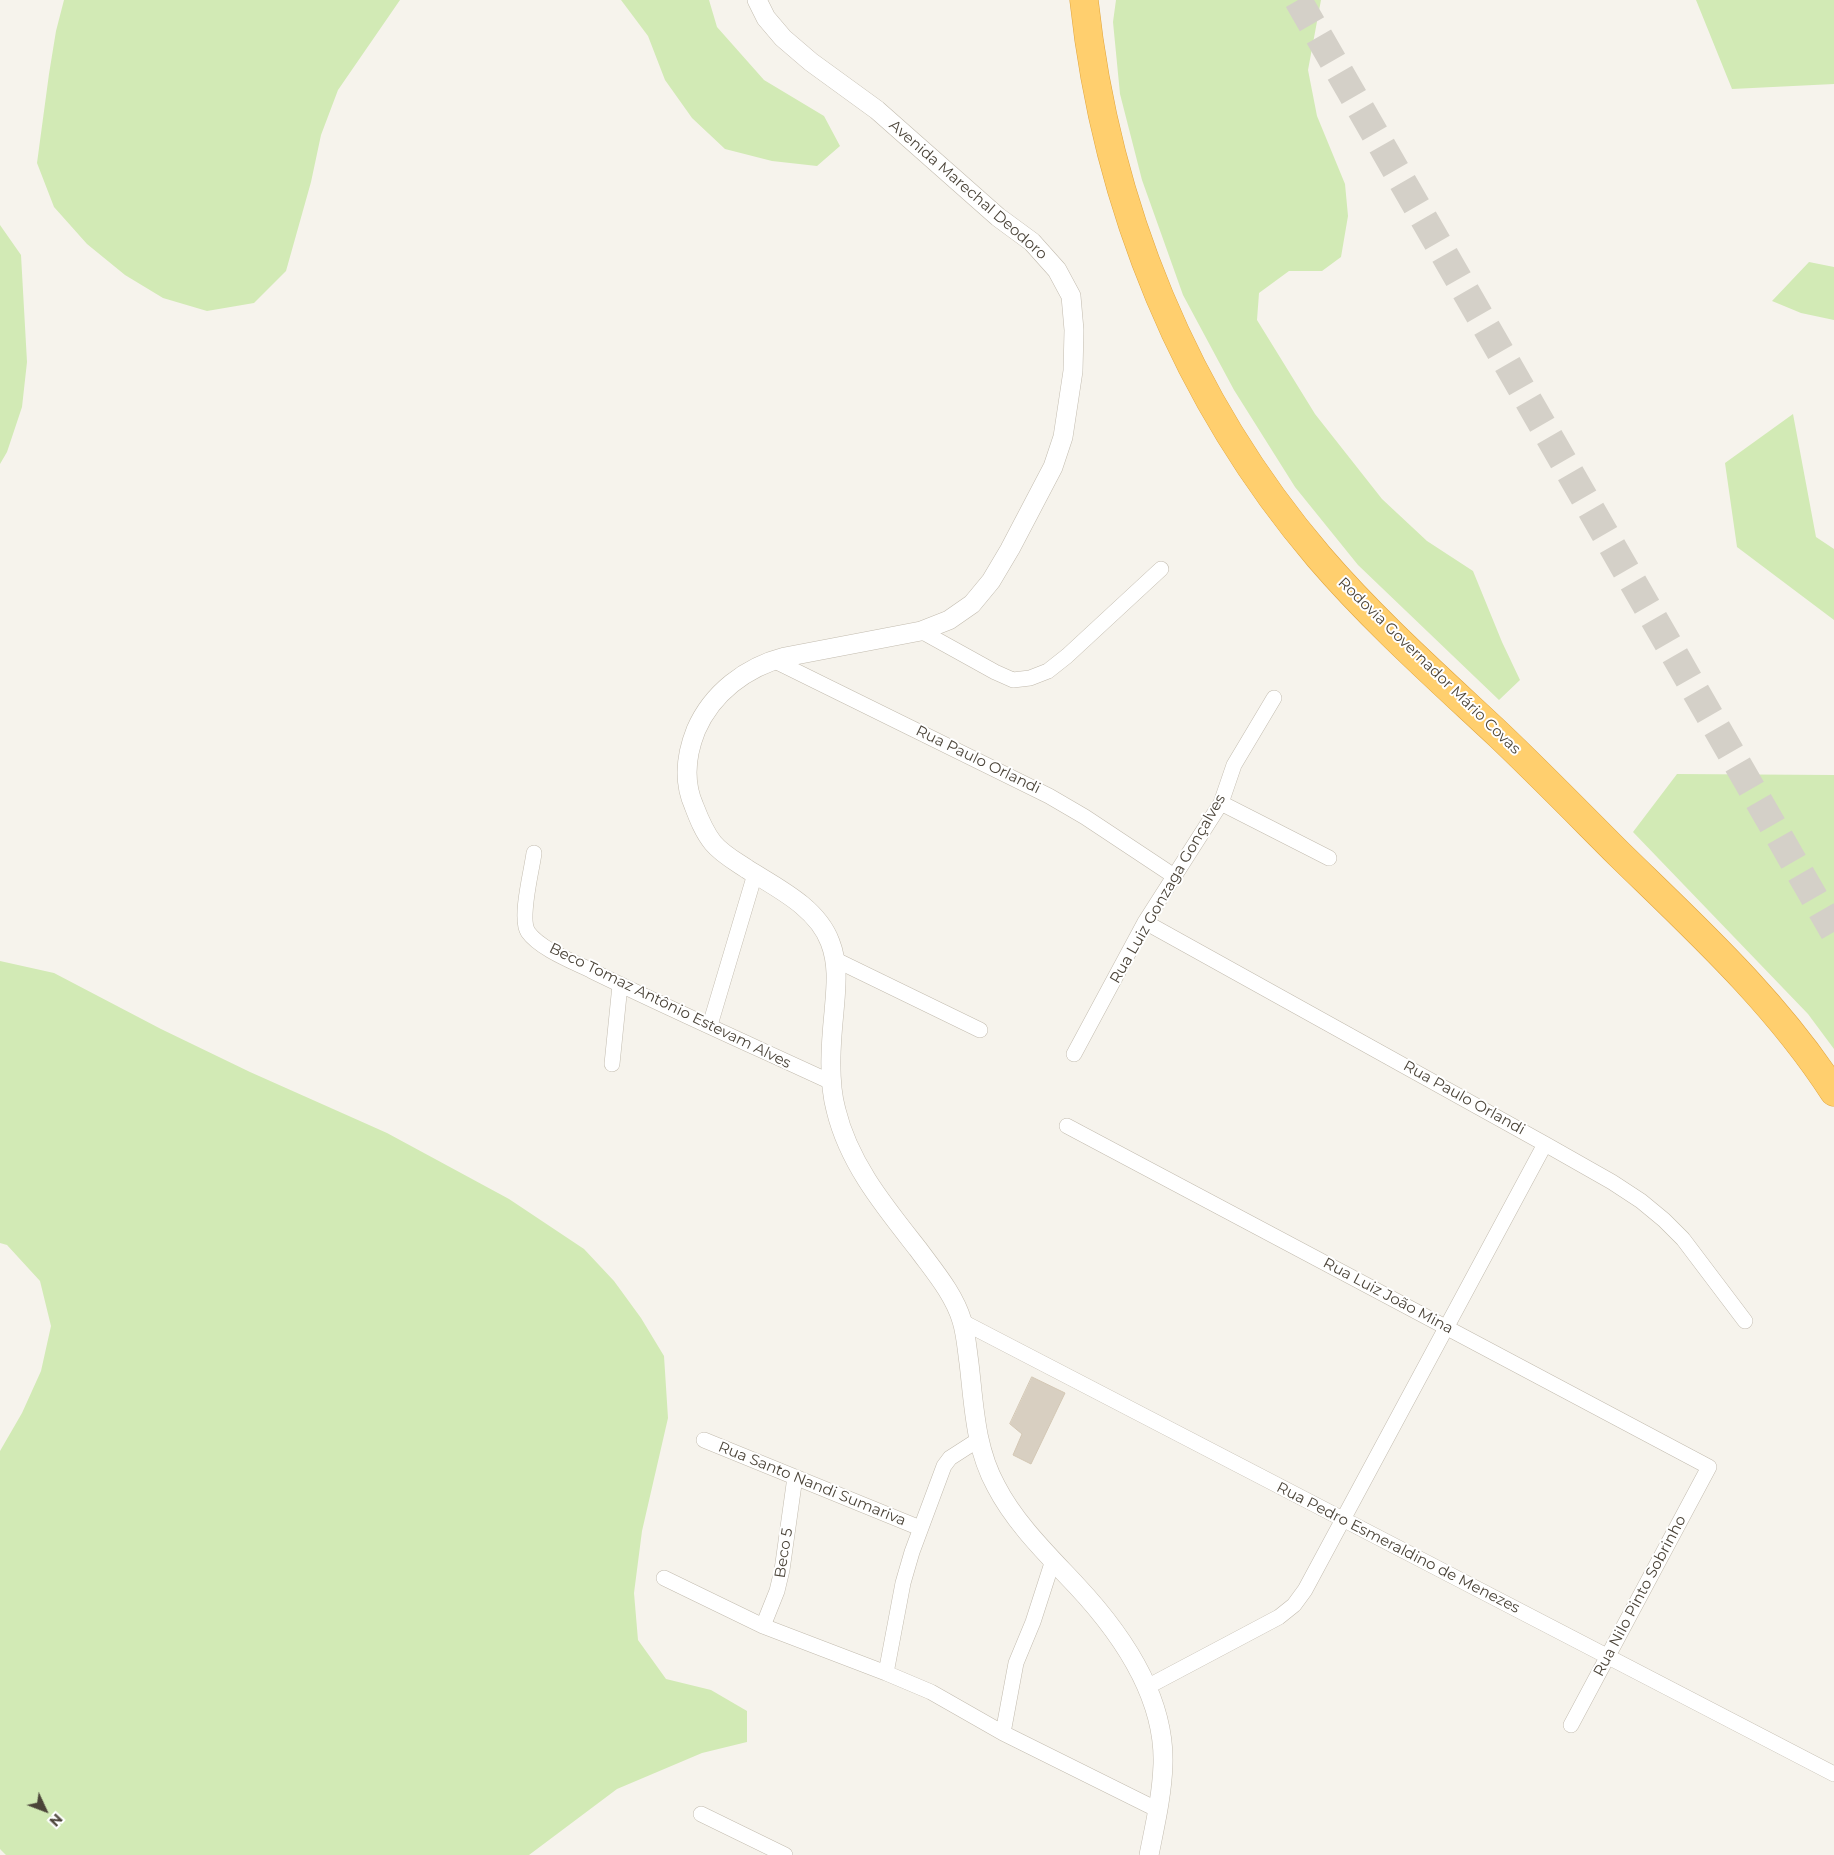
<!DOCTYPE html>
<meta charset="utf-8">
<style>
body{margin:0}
#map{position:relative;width:1834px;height:1855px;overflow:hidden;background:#f6f3ec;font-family:Montserrat,sans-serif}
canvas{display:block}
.north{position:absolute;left:20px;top:1785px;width:50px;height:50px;-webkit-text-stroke:4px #fff;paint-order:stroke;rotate:133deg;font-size:14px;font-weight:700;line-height:20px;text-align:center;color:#4b4439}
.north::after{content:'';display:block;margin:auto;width:18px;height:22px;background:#4b4439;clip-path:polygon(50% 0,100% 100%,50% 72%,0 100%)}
</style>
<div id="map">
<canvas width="1834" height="1855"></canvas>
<div class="north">N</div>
</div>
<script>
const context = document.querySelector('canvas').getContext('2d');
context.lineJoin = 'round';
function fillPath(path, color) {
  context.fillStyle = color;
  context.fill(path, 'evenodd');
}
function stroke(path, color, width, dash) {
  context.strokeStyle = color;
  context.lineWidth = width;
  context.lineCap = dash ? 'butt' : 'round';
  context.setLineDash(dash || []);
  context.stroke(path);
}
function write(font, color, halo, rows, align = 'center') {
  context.font = font + ' Montserrat,sans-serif';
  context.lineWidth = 4;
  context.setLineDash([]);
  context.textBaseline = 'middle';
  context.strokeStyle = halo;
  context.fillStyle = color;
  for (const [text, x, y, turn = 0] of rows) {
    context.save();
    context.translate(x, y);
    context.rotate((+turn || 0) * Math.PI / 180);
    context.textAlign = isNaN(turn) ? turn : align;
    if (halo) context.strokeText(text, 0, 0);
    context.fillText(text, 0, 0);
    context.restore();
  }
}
const green = new Path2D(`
 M 64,0 L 400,0 L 338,90 L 321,135 L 311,182 L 286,271 L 254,303 L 207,311 L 163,298 L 125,275 L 87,244 L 54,207 L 37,163 L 49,74 L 56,31 Z
 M 621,0 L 709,0 L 717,27 L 764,80 L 824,116 L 840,146 L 817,166 L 772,161 L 725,149 L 692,118 L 665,80 L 648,36 Z
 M 1116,0 L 1321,0 L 1308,70 L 1317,116 L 1345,184 L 1348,216 L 1341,257 L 1322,271 L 1289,271 L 1259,293 L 1257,320 L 1315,414 L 1382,499 L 1427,541 L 1473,571 L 1502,642 L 1520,680 L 1499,700 L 1358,565 L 1295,487 L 1234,390 L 1183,295 L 1142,180 L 1120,94 L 1113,22 Z
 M 1696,0 L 1834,0 L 1834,84 L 1732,89 Z
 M 0,225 L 21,255 L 27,362 L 22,407 L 7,452 L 0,464 Z
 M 1809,262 L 1834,267 L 1834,320 L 1801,313 L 1772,301 Z
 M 1793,414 L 1816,537 L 1834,549 L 1834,620 L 1737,547 L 1725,463 Z
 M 1677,774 L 1834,775 L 1834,1049 L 1808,1014 L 1633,832 Z
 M 0,961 L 54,973 L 161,1029 L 250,1072 L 387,1133 L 509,1199 L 584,1249 L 614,1281 L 641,1318 L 664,1356 L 668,1418 L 642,1531 L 634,1593 L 638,1640 L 666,1679 L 711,1690 L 747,1711 L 747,1742 L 702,1753 L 617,1789 L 529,1855 L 6,1855 L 0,1849 L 0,1451 L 22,1413 L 41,1371 L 51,1326 L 40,1281 L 7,1245 L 0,1243 Z`);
const building = new Path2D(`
 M 1032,1377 L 1065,1393 L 1031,1464 L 1013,1455 L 1022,1434 L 1010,1424 Z`);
const motorwayTunnel = new Path2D(`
 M 1298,0 L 1834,932`);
const minor = new Path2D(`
 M 921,631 L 995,672 L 1013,680 L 1030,678 L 1048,671 L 1067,656 L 1161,569
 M 773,660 L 1049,796 L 1085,817 L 1174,876
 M 1221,803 L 1329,858
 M 534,853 C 532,870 519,918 528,932 C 540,949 574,962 592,971 C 672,1010 753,1046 833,1083
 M 1145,922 L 1545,1144 L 1612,1182 L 1641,1201 L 1664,1220 L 1683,1239 L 1745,1321
 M 836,960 L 980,1030
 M 710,1025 L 755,874
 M 1074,1054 L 1145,922 L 1221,803 L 1234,765 L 1274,698
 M 612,1064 L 620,985
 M 1067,1126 L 1709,1467 L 1571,1725
 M 963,1322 L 1834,1774
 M 704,1440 L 920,1528
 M 664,1578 L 763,1626 L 886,1673 L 931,1692 L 1003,1733 L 1158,1810
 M 763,1626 L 777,1591 L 782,1570 L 795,1477
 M 886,1673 L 903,1583 L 912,1552 L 944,1466 L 950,1458 L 978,1440
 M 1147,1687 L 1279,1617 L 1294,1605 L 1305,1590 L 1545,1144
 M 1003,1733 L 1016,1663 L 1033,1622 L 1053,1560
 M 701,1814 L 785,1855`);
const tertiary = new Path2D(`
 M 757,0 L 766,18 L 783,38 L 811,62 L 877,110 L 998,217 L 1032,242 L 1057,270 L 1071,296 L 1074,330 L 1073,371 L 1063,437 L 1053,467 L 1010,549 L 991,581 L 972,604 L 949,620 L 921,631 L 785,657 C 746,667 712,693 696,730 C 686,755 683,781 694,806 C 699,819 704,832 713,843 C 722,854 735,861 747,869 C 777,888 817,907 830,942 C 839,965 836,988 834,1012 C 831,1042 828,1081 836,1110 C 849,1164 885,1207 918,1249 C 934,1271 954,1294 962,1321 C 966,1334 967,1349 969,1363 C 974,1405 975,1448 996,1486 C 1015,1523 1047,1554 1076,1585 C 1121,1633 1165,1695 1163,1764 C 1162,1795 1155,1825 1149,1855`);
const motorway = new Path2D(`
 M 1084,0 C 1106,205 1185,400 1319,557 C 1374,621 1437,677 1499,735 C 1540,774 1580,815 1620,855 C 1696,929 1776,1002 1834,1092`);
const streetNames = [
 ["Avenida Marechal Deodoro",968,190,41],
 ["Rodovia Governador Mário Covas",1429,666,44],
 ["Rua Paulo Orlandi",978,760,26],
 ["Rua Luiz Gonzaga Gonçalves",1168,889,-60],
 ["Beco Tomaz Antônio Estevam Alves",670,1006,26],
 ["Rua Paulo Orlandi",1464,1098,29],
 ["Rua Luiz João Mina",1388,1296,28],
 ["Rua Santo Nandi Sumariva",812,1484,22],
 ["Rua Pedro Esmeraldino de Menezes",1398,1548,27],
 ["Beco 5",784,1553,-81],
 ["Rua Nilo Pinto Sobrinho",1640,1596,-62]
];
fillPath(green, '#d2eab5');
fillPath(building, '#d8cfc1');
stroke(building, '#d3c7b4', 1);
stroke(motorwayTunnel, '#d4d0c8', 28, [28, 14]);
stroke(minor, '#c2bbae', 16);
stroke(tertiary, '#c2bbae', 20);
stroke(motorway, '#e0a43c', 29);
stroke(minor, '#fff', 15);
stroke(tertiary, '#fff', 19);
stroke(motorway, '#ffcf6e', 28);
write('15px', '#4b4439', '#fff', streetNames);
</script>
